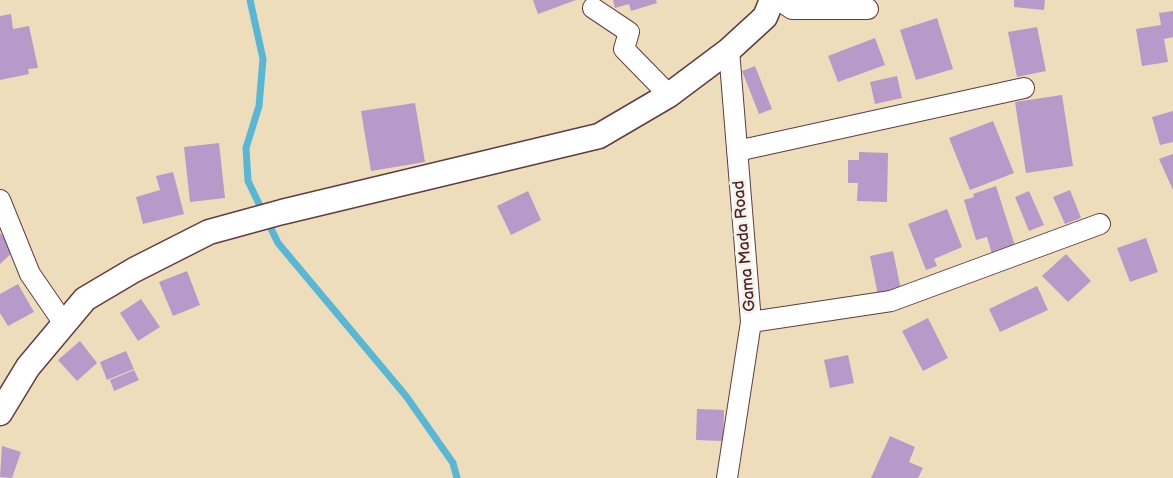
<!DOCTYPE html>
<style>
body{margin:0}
canvas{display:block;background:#edb}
</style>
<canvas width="1173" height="478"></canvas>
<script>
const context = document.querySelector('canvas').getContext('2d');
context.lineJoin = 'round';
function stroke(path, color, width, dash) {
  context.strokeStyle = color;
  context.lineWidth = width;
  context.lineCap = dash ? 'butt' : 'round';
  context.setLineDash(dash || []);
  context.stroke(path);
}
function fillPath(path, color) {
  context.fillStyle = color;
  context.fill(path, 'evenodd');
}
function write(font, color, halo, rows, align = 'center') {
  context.font = font + ' "Balsamiq Sans",sans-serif';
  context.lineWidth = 6;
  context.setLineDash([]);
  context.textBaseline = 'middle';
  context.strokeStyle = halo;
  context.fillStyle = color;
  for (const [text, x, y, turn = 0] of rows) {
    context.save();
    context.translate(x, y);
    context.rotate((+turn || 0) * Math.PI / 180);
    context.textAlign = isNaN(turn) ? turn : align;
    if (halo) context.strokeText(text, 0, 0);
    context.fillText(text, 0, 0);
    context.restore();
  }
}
const stream = new Path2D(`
 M 250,0 L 263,59 L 259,106 L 246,148 L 248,181 L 278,243 L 406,396 L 453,463 L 457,478`);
const building = new Path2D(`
 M 533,0 L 576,0 L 538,14 Z
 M 613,0 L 656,0 L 657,3 L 631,11 L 629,4 L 615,8 Z
 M 1014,0 L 1045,0 L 1044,10 L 1014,7 Z
 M 1173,11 L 1173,37 L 1164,39 L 1168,62 L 1142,66 L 1136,29 L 1161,25 L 1159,13 Z
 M 11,14 L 13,29 L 29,26 L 38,68 L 28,69 L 29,74 L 0,80 L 0,16 Z
 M 937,18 L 953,69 L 916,80 L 900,30 Z
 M 1037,27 L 1046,71 L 1017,77 L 1008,32 Z
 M 875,38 L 885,65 L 838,82 L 828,56 Z
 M 755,66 L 772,109 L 759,114 L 742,71 Z
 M 897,76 L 902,98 L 875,104 L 870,82 Z
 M 1062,95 L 1073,166 L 1026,173 L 1015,102 Z
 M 415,103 L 425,162 L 371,171 L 361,111 Z
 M 1173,111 L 1173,142 L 1160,145 L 1152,117 Z
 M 993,121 L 1014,173 L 970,190 L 949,138 Z
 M 219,143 L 225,198 L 190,202 L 184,147 Z
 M 859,152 L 888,153 L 887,202 L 857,201 L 858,183 L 848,183 L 848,160 L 859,160 Z
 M 1173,154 L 1173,190 L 1159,159 Z
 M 173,172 L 184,214 L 143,224 L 136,197 L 160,190 L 156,176 Z
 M 996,186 L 1015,246 L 992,254 L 987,237 L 976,240 L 964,200 L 974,197 L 973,194 Z
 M 1070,190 L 1081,218 L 1065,224 L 1053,197 Z
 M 528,191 L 541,220 L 511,235 L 497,206 Z
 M 1029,191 L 1044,225 L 1029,231 L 1015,197 Z
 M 947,209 L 962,247 L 934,259 L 937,266 L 926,270 L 908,224 Z
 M 0,233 L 15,250 L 0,264 Z
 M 1146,238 L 1158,272 L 1130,282 L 1117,248 Z
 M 893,251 L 901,290 L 878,295 L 870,256 Z
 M 1066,254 L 1091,281 L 1068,302 L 1042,276 Z
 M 187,271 L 200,305 L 173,316 L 159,282 Z
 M 18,284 L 34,312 L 8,326 L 0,313 L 0,294 Z
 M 1037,286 L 1048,310 L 1000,332 L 989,309 Z
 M 141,299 L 160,327 L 138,341 L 120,313 Z
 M 928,318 L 948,358 L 923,371 L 902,331 Z
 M 80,341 L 97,363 L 77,381 L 58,360 Z
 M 126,351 L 134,369 L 107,380 L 100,362 Z
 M 848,355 L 854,383 L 830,388 L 824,360 Z
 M 134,370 L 139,380 L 114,391 L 110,380 Z
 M 697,409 L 724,410 L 723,441 L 696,440 Z
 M 890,436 L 915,447 L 909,462 L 923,468 L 918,478 L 871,478 Z
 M 2,446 L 21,452 L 12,478 L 0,477 Z`);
const minor = new Path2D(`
 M 779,0 L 792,9 L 868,9
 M 593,8 L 629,32 L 624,49 L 669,95
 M 737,151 L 1024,88
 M 0,200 L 30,274 L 65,325
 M 751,322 L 891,301 L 1100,224
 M 727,478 L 751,322 L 729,50`);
const tertiary = new Path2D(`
 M 0,413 L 28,367 L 85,299 L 134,270 L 209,232 L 282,212 L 599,136 L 669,95 L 729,50 L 765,17 L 772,0`);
const streetNames = [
 ["Gama Mada Road",745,246,-95]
];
stroke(stream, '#57b7d5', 7);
fillPath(building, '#b799ca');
stroke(minor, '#633c41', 22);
stroke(tertiary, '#633c41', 27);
stroke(minor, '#fff', 20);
stroke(tertiary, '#fff', 24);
write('16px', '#4a1f2b', '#f7f3e8', streetNames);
</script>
